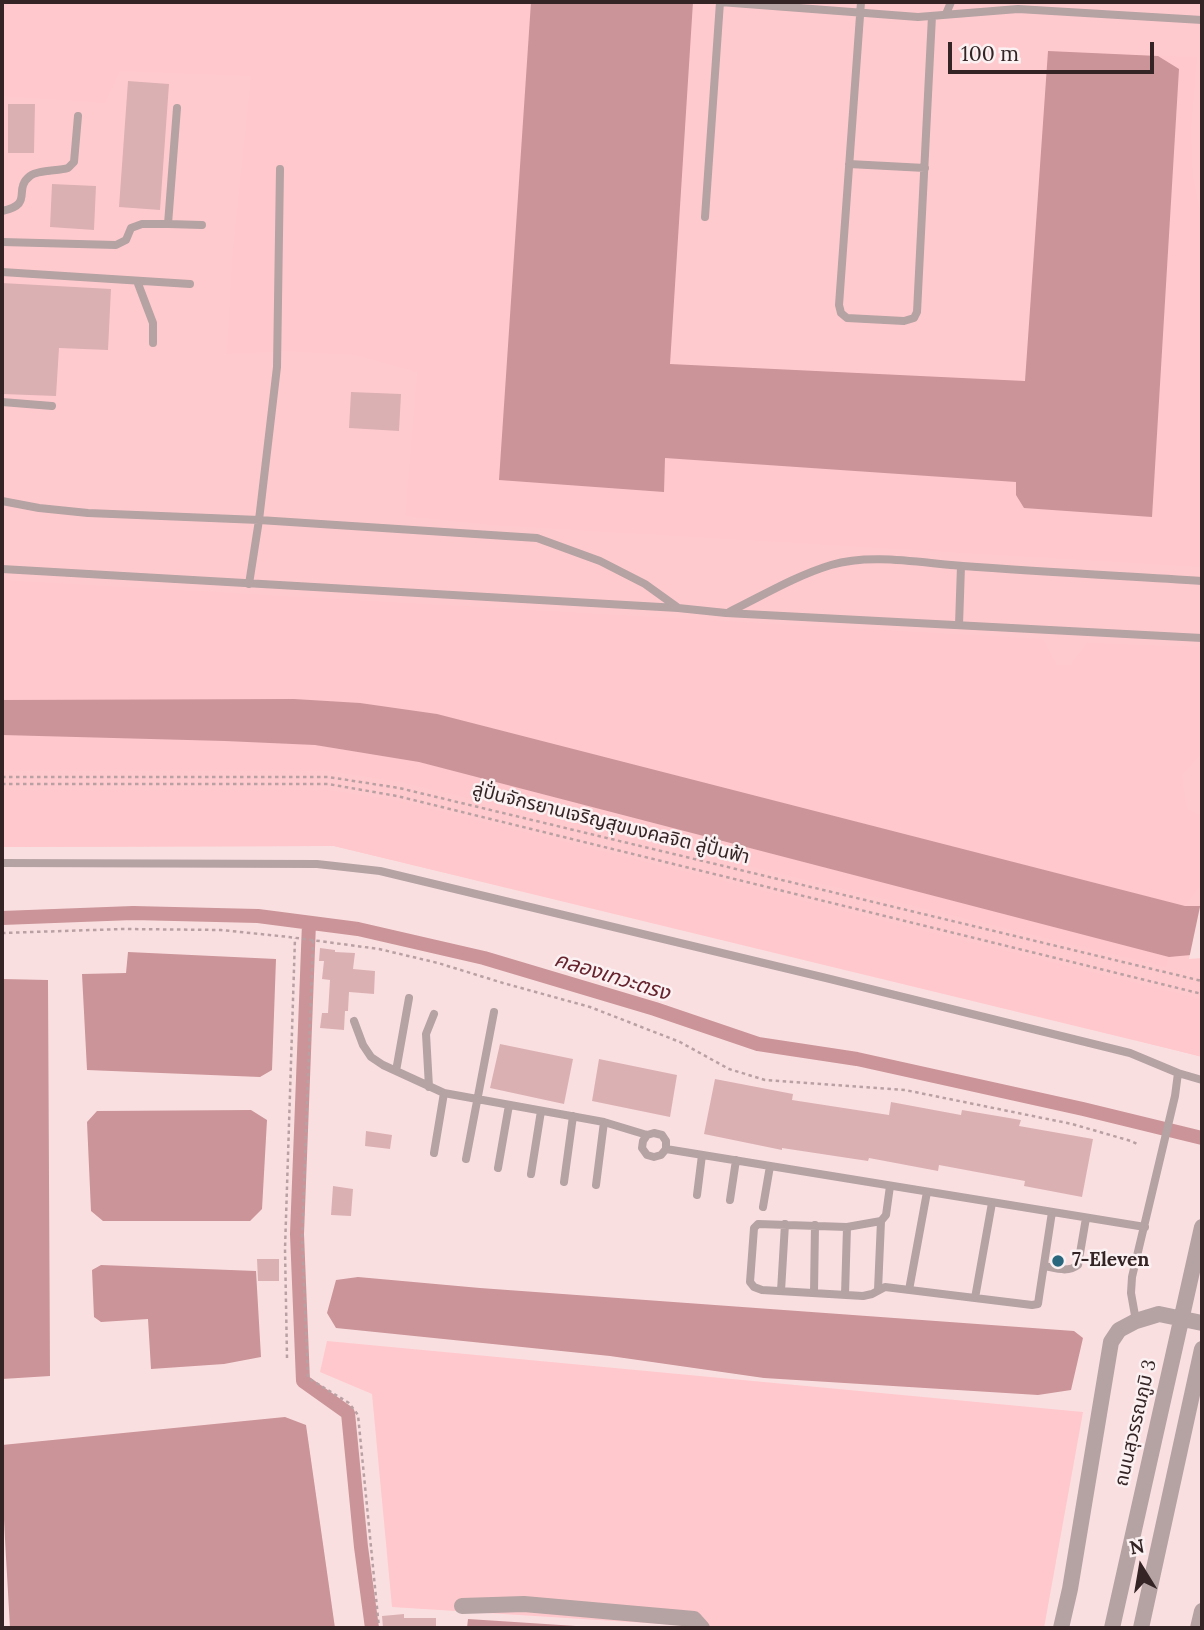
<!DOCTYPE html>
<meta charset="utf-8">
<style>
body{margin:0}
#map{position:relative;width:1204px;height:1630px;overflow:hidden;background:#fadfe1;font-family:Lora,serif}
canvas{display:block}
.frame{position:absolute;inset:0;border:4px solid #342425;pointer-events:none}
.north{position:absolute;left:1106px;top:1532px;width:70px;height:70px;-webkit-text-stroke:5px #fbf1f2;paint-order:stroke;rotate:349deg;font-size:19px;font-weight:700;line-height:28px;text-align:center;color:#342425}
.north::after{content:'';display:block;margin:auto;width:24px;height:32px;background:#342425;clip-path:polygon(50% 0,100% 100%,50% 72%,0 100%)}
.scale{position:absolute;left:948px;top:42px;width:206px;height:32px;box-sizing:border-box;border:4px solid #342425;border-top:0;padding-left:9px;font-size:21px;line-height:24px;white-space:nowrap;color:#342425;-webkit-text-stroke:5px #fbf1f2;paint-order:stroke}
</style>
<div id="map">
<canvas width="1204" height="1630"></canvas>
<div class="frame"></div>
<div class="north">N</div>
<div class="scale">100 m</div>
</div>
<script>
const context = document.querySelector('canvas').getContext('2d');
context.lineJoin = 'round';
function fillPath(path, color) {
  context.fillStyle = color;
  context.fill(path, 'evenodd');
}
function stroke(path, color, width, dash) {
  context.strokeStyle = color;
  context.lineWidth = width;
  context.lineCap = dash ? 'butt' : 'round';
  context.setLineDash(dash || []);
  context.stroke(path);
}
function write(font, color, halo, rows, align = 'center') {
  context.font = font + ' Lora,"Noto Sans Thai",serif';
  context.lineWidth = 5;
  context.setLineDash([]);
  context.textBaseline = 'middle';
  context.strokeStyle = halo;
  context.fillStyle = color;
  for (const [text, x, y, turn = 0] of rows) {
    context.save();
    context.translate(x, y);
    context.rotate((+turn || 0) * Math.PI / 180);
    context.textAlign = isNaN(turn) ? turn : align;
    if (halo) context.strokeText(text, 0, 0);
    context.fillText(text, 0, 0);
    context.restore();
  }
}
const built = new Path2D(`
 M 2,2 L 1202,2 L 1202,1057 L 1019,1010 L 334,846 L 2,847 Z`);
const green = new Path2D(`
 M 2,2 L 531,2 L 500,480 L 664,491 L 664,458 L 1017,482 L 1152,516 L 1179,69 L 1158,56 L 1197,57 L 1191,131 L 1193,176 L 1202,220 L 1202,567 L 490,525 L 405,516 L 417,372 L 355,355 L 288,351 L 227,354 L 232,258 L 251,76 L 120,71 L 105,103 L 2,96 Z
 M 2,580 L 1043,639 L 1057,665 L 1070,665 L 1087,643 L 1202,647 L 1202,753 L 1182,775 L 1187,809 L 1202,815 L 1202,883 L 1185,906 L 437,714 L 360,703 L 294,699 L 2,700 Z
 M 2,735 L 225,741 L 315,745 L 419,762 L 1169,957 L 1166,967 L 401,782 L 329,771 L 2,771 Z
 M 2,790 L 327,790 L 395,800 L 1201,999 L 1202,1000 L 1202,1045 L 1199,1056 L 334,846 L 2,847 Z
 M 327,1341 L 1083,1412 L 1044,1628 L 725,1628 L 392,1607 L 372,1394 L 320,1372 Z`);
const water = new Path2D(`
 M 531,2 L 693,2 L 670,364 L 1025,381 L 1048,51 L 1158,56 L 1179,69 L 1152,517 L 1024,508 L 1016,495 L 1016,482 L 665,458 L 664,492 L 499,480 Z
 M 294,699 L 360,703 L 437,714 L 1185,906 L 1202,906 L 1202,954 L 1169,957 L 419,762 L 315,745 L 225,741 L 2,735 L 2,700 Z
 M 128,952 L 276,959 L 272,1070 L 260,1077 L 87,1070 L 82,974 L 126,973 Z
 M 2,979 L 48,980 L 50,1376 L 2,1379 Z
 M 251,1110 L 267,1120 L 262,1209 L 250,1221 L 103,1221 L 91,1211 L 87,1122 L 97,1111 Z
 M 101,1265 L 256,1271 L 261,1357 L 224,1364 L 151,1369 L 148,1319 L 101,1322 L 94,1317 L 92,1270 Z
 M 358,1277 L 480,1288 L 1074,1331 L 1083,1338 L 1071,1390 L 1038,1395 L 764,1378 L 610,1356 L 336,1328 L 327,1313 L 336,1280 Z
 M 285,1417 L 306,1425 L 335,1628 L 10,1628 C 7,1567 2,1506 2,1445 Z
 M 468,1619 L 607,1628 L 467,1628 Z`);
const pier = new Path2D(`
 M 1201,902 L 1202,958 L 1189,959 Z`);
const canal = new Path2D(`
 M 2,918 L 133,913 L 258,916 L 358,929 L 484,958 L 655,1009 L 758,1044 L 857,1059 L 1083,1109 L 1202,1138
 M 309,923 L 297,1234 L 303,1381 L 348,1413 L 361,1547 L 372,1628`);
const building = new Path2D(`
 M 128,81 L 169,84 L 160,210 L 119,207 Z
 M 8,104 L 35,104 L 34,153 L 8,153 Z
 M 52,184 L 96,186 L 94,230 L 50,227 Z
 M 2,283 L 111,289 L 108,350 L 59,348 L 56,396 L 2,394 Z
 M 351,392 L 401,394 L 399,431 L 349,428 Z
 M 320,948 L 335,950 L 335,952 L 355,953 L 353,969 L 375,971 L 374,994 L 349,992 L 348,1011 L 345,1011 L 344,1030 L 320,1028 L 322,1013 L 328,1013 L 330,980 L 322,979 L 324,961 L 319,961 Z
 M 500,1044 L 573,1059 L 564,1104 L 490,1088 Z
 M 599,1059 L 677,1075 L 670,1117 L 592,1101 Z
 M 715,1079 L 793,1094 L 792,1100 L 889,1115 L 891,1102 L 961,1115 L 962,1110 L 1021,1120 L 1019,1126 L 1093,1139 L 1082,1197 L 1024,1186 L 1025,1181 L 939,1165 L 938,1171 L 869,1158 L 868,1161 L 782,1148 L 782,1150 L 704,1134 Z
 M 366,1131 L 392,1135 L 390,1149 L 365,1146 Z
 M 333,1186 L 353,1189 L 351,1216 L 331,1215 Z
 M 257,1259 L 279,1259 L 279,1281 L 258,1281 Z
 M 404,1614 L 404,1618 L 436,1618 L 436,1628 L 383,1628 L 382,1616 Z`);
const path = new Path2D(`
 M 2,777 L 328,777 L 399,788 L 1202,981
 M 2,784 L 328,784 L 397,796 L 1202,994
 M 2,933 L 123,929 L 221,930 L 289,937 L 379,949 L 438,963 L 503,983 L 590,1007 L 680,1042 L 729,1069 L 765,1080 L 905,1090 L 1072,1124 L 1131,1141 L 1139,1145
 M 313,940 L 302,1240 L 308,1378 L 349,1403 L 358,1415 L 379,1628
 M 287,1358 L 285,1249 L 295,938`);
const lane = new Path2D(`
 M 720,2 L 918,17 L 1018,9 L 1202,20
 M 861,2 L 839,305 L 841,313 L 847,318 L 904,321 L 914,318 L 917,312 L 932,16
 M 946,14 L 951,2
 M 849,164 L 925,168
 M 2,211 C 35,204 12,190 30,176 C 37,170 59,171 68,168 L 74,162 L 78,116
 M 705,217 L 720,2
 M 168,224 L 202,225
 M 2,242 L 116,245 L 126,240 L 131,228 L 142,224 L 168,224 L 177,108
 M 2,272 L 190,284
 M 137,281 L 153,323 L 153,343
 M 2,402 L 52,406
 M 2,501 L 39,508 L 88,513 L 259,520 L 537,538 L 600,561 L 645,584 L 677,607
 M 2,569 L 678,608 L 726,613 L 1202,638
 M 249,584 L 259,520 L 277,367 L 280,169
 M 729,612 C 762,596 795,576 831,565 C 871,553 921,563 963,566 C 1043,572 1123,576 1202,581
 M 959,625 L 961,566
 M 2,863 L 317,864 L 380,871 L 826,978 L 1130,1053 L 1178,1073 L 1175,1096 L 1132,1277 L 1131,1293 L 1136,1321
 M 354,1021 L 363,1045 L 371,1057 L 383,1065 L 444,1093 L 604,1122 L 647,1135 L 654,1133 L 662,1135 L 666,1141 L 666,1149 L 661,1155 L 654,1157 L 647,1155 L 642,1148 L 643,1141 L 647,1135
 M 396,1071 L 409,998
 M 1178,1073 L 1202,1080
 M 429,1087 L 426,1034 L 434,1014
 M 666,1149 L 1145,1227
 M 434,1153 L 444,1093
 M 466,1159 L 494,1012
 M 498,1168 L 509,1105
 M 531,1174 L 541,1111
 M 564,1182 L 573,1116
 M 596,1185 L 604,1122
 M 890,1186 L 886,1215 L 881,1221 L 847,1227 L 758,1224 L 754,1228 L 750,1282 L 754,1287 L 762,1290 L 863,1296 L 872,1294 L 885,1287 L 1032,1305 L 1038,1304 L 1039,1297 L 1052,1212
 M 697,1195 L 702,1155
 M 730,1200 L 736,1160
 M 763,1207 L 770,1166
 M 1044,1266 C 1055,1268 1068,1273 1078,1265 L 1086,1218
 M 878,1290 L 881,1221
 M 909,1290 L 927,1192
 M 781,1291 L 785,1224
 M 814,1293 L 815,1225
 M 845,1295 L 847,1227
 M 975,1298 L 992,1203`);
const street = new Path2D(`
 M 462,1606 L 524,1604 L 694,1619 L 702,1628
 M 1061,1628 L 1070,1589 L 1111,1342 L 1119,1330 L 1136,1321 L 1159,1314 L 1202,1323
 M 1112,1628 L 1202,1227
 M 1141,1628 L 1202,1349
 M 1198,1628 L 1202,1611`);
const markers = [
 [1058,1261,7,"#28677d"]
];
const streetNames = [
 ["ลู่ปั่นจักรยานเจริญสุขมงคลจิต ลู่ปั่นฟ้า",611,824,14],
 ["ถนนสุวรรณภูมิ 3",1136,1423,-77]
];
const poiNames = [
 ["7-Eleven",1072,1261]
];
const waterNames = [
 ["คลองเทวะตรง",612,977,17]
];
fillPath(built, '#ffcace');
fillPath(green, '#ffc8cc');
fillPath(water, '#cb9498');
fillPath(pier, '#fadfe1');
stroke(canal, '#cb9498', 14);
fillPath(building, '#dbb0b3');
stroke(path, '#b9a1a3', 2.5, [3.5, 3.5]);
stroke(lane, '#b5a2a3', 8);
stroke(street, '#b5a2a3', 16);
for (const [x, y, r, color] of markers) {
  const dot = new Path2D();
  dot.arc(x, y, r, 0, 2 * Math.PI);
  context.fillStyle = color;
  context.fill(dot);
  stroke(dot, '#fbf1f2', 2.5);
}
write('19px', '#342425', '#fbf1f2', streetNames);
write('bold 19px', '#342425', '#fbf1f2', poiNames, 'left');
write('italic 21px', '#66232e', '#fbf1f2', waterNames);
</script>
